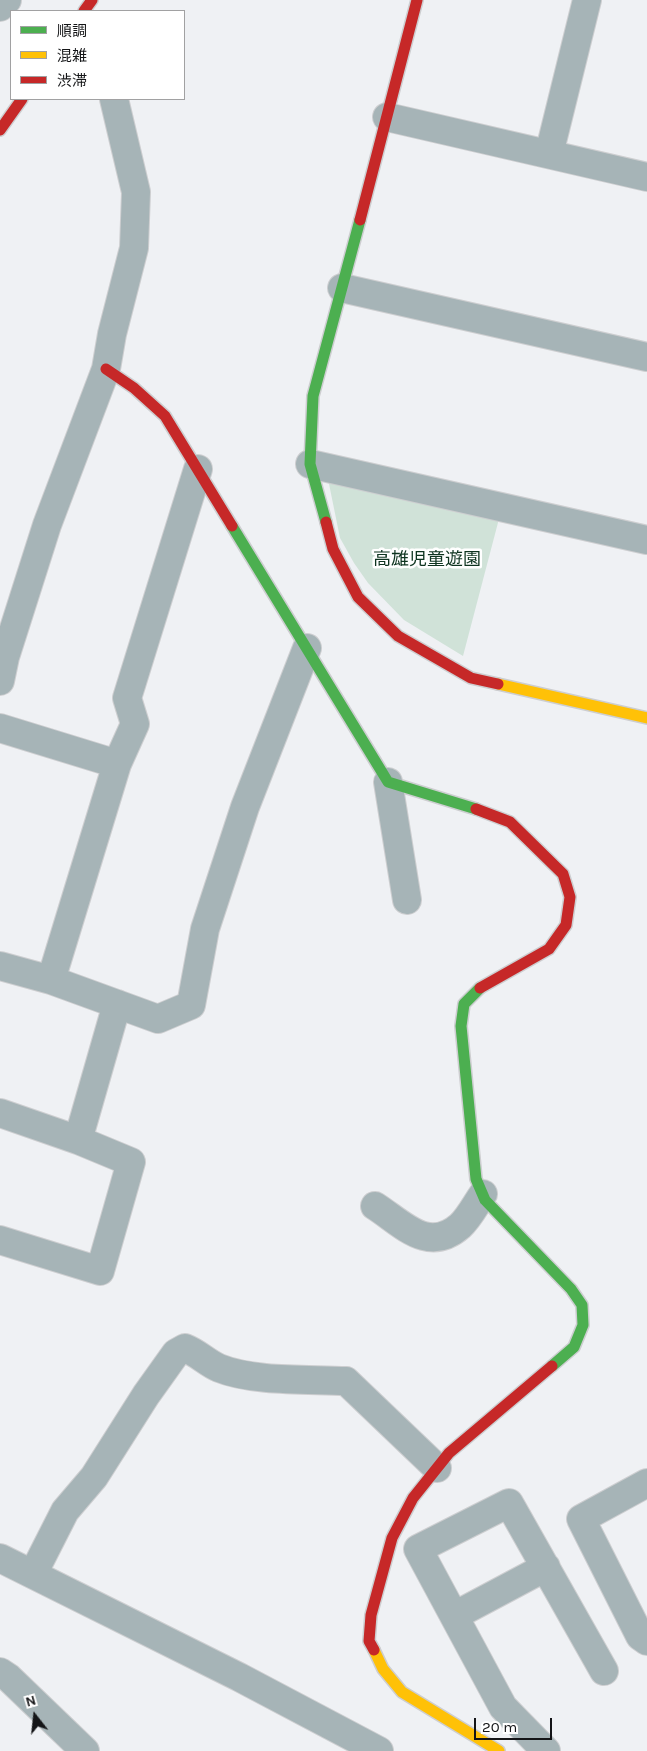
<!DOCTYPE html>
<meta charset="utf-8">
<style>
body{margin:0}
#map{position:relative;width:647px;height:1751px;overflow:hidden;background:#eff1f4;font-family:Karla,"Noto Sans JP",sans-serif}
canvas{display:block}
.legend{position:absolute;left:10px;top:10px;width:175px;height:90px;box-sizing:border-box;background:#fff;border:1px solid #a1a1a2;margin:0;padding:6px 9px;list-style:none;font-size:15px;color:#141517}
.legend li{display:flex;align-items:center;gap:10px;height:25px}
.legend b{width:25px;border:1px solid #a1a1a2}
.north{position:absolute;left:10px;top:1691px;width:50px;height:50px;-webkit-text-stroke:4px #fff;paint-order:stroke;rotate:344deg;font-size:14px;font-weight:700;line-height:20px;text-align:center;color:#141517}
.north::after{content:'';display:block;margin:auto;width:18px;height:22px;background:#141517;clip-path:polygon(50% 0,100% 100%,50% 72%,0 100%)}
.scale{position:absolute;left:474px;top:1718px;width:78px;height:22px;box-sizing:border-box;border:2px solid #141517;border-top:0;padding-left:6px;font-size:15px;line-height:18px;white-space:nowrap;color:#141517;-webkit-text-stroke:4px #fff;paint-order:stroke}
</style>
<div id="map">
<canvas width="647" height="1751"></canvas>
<ul class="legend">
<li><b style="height:6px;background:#4caf50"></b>順調</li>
<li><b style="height:6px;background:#ffc107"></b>混雑</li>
<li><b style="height:6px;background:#c62828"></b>渋滞</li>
</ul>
<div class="north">N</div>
<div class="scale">20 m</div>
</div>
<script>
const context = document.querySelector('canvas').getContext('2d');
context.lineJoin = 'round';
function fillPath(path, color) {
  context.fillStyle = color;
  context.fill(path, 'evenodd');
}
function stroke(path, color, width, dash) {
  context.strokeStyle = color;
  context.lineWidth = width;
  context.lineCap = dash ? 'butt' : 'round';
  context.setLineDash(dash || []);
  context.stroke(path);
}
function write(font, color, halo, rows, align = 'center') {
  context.font = font + ' Karla,"Noto Sans JP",sans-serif';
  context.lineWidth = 5;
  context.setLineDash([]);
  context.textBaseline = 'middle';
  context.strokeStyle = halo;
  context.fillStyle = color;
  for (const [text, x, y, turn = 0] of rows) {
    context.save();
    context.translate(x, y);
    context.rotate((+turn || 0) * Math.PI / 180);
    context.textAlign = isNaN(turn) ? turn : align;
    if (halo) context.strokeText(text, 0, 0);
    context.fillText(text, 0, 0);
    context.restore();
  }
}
const green = new Path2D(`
 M 328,479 L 500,515 L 463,656 L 404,620 L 368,583 L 354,563 L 340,538 Z`);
const street = new Path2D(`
 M 0,7 L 7,0
 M 387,117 L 647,177
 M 549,154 L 587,0
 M 342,288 L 647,357
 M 310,464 L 647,540
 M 0,681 L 5,657 L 47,525 L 106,369 L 112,334 L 134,248 L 136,192 L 114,99
 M 0,728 L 117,764
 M 388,782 L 407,900
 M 0,966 L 51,980 L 158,1019 L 191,1005 L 205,929 L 245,807 L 307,648
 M 51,980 L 117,764 L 135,724 L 127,698 L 198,469
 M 0,1113 L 78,1140
 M 375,1206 C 403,1224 428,1254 460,1226 C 469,1218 476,1204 483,1194
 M 0,1240 L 100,1271 L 131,1162 L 78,1140 L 117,1004
 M 647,1483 L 581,1519 L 640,1636 L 647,1641
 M 0,1558 L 239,1677 L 379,1751
 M 33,1574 L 65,1511 L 94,1477 L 146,1395 L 176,1353 L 185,1348 C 198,1353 207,1363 219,1368 C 253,1382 309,1379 346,1381 L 437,1468
 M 454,1616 L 546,1567
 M 0,1672 L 9,1678 L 85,1751
 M 546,1751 L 503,1707 L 418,1549 L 509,1503 L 604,1671`);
const fast = new Path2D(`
 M 326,522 L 310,464 L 313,396 L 360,220
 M 232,526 L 388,782 L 476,809
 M 480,988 L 464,1004 L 461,1026 L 476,1179 L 485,1200 L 571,1289 L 582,1305 L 583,1325 L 574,1347 L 552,1366`);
const slow = new Path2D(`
 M 498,684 L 647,718
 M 374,1650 L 383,1669 L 402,1692 L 499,1751`);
const jam = new Path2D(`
 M 84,11 L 92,0
 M 0,130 L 22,99
 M 360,220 L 417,0
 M 106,369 L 134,388 L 165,416 L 232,526
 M 326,522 L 333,549 L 358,597 L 398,636 L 471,678 L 498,684
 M 476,809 L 510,822 L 563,874 L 570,897 L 566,925 L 549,949 L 480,988
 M 374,1650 L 369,1641 L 371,1615 L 392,1538 L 413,1498 L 449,1453 L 552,1366`);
const parkNames = [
 ["高雄児童遊園",427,560]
];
fillPath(green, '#d0e2d8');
stroke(street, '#cdced0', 30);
stroke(fast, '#cdced0', 14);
stroke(slow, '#cdced0', 14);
stroke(jam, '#cdced0', 14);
stroke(street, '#a6b4b7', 28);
stroke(fast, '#4caf50', 11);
stroke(slow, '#ffc107', 11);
stroke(jam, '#c62828', 11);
write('18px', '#0e3420', '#fff', parkNames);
</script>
